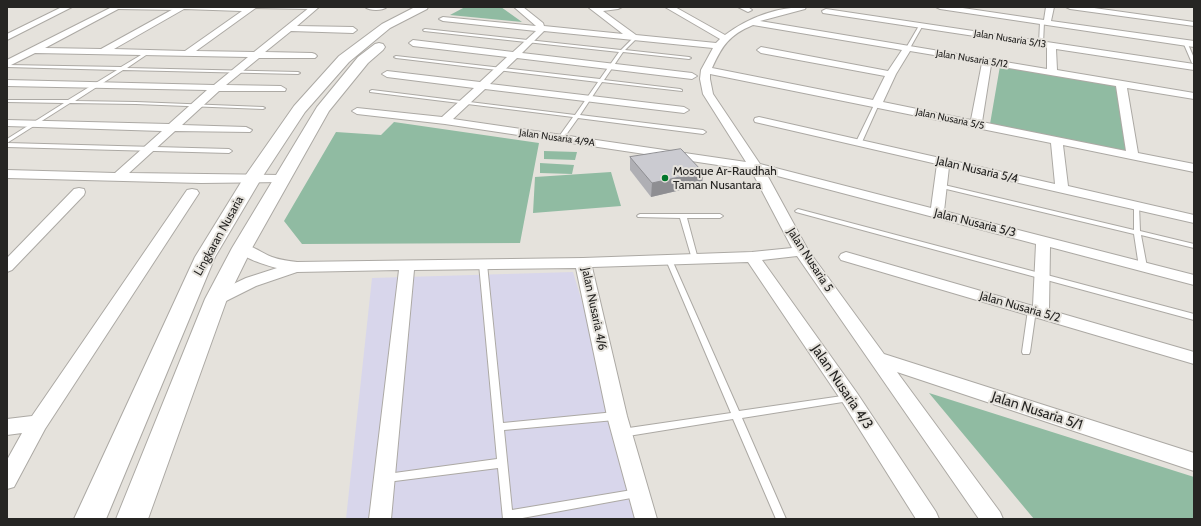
<!DOCTYPE html>
<style>
body{margin:0}
#map{position:relative;width:1201px;height:526px;overflow:hidden;background:#e5e2dc;font-family:Cabin,sans-serif}
canvas{display:block}
.frame{position:absolute;inset:0;border:8px solid #262523;pointer-events:none}
</style>
<div id="map">
<canvas width="1201" height="526"></canvas>
<div class="frame"></div>
</div>
<script>
const context = document.querySelector('canvas').getContext('2d');
context.lineJoin = 'round';
function fillPath(path, color) {
  context.fillStyle = color;
  context.fill(path, 'evenodd');
}
function stroke(path, color, width, dash) {
  context.strokeStyle = color;
  context.lineWidth = width;
  context.lineCap = dash ? 'butt' : 'round';
  context.setLineDash(dash || []);
  context.stroke(path);
}
function write(font, color, halo, rows, align = 'center') {
  context.font = font + ' Cabin,sans-serif';
  context.lineWidth = 4;
  context.setLineDash([]);
  context.textBaseline = 'middle';
  context.strokeStyle = halo;
  context.fillStyle = color;
  for (const [text, x, y, turn = 0] of rows) {
    context.save();
    context.translate(x, y);
    context.rotate((+turn || 0) * Math.PI / 180);
    context.textAlign = isNaN(turn) ? turn : align;
    if (halo) context.strokeText(text, 0, 0);
    context.fillText(text, 0, 0);
    context.restore();
  }
}
const commercial = new Path2D(`
 M 573,272 L 622,433 L 644,519 L 346,519 L 372,278 Z`);
const green = new Path2D(`
 M 465,7 L 501,7 L 522,22 L 450,15 Z
 M 1000,66 L 1117,85 L 1128,151 L 990,124 Z
 M 394,122 L 539,143 L 520,243 L 302,244 L 284,221 L 336,132 L 381,135 Z
 M 544,151 L 577,152 L 575,160 L 544,159 Z
 M 540,163 L 574,165 L 572,174 L 540,173 Z
 M 611,172 L 621,206 L 533,213 L 535,177 Z
 M 929,393 L 1194,477 L 1194,519 L 1034,519 Z`);
const service = new Path2D(`
 M 116,7 L 180,8 L 182,9 L 180,10 L 116,9 L 114,8 Z
 M 251,7 L 313,7 L 315,8 L 313,9 L 253,8 Z
 M 1042,21 L 1044,22 L 1043,44 L 1041,45 L 1039,44 L 1040,22 Z
 M 920,24 L 923,25 L 910,48 L 907,49 L 906,48 Z
 M 425,29 L 621,50 L 634,37 L 636,37 L 636,39 L 625,50 L 689,57 L 691,58 L 689,59 L 623,52 L 604,80 L 680,89 L 682,90 L 682,91 L 602,82 L 580,115 L 703,130 L 706,132 L 703,134 L 578,118 L 563,139 L 561,140 L 558,138 L 573,117 L 370,92 L 370,91 L 372,90 L 575,115 L 598,82 L 396,58 L 394,57 L 396,56 L 600,79 L 619,52 L 424,31 L 423,30 Z
 M 1185,41 L 1187,42 L 1194,58 L 1194,64 L 1192,63 L 1183,42 Z
 M 146,52 L 149,53 L 127,68 L 298,72 L 300,73 L 298,74 L 123,70 L 75,101 L 136,102 L 263,107 L 265,108 L 263,109 L 136,104 L 70,103 L 7,143 L 7,139 L 64,103 L 7,102 L 7,100 L 68,100 L 117,70 L 7,67 L 7,65 L 121,67 Z
 M 875,103 L 879,104 L 862,142 L 861,143 L 857,143 L 856,142 Z
 M 7,143 L 229,149 L 232,151 L 229,153 L 7,147 Z
 M 940,184 L 1134,230 L 1134,206 L 1135,205 L 1139,205 L 1140,231 L 1194,244 L 1194,248 L 1141,235 L 1147,267 L 1143,269 L 1139,267 L 1134,234 L 938,187 L 937,186 L 938,185 Z
 M 798,209 L 1194,314 L 1194,320 L 796,212 L 795,211 Z
 M 640,214 L 720,214 L 723,216 L 720,218 L 687,218 L 698,259 L 695,261 L 692,259 L 680,218 L 638,217 L 637,216 L 638,215 Z
 M 667,258 L 671,258 L 672,260 L 739,411 L 849,395 L 852,396 L 853,398 L 852,400 L 849,401 L 742,418 L 786,519 L 776,519 L 733,419 L 622,437 L 619,436 L 617,433 L 619,430 L 622,429 L 731,413 L 666,260 Z
 M 481,262 L 485,262 L 487,264 L 503,423 L 615,412 L 618,413 L 620,416 L 618,419 L 615,420 L 504,430 L 512,510 L 638,489 L 642,490 L 643,493 L 642,496 L 517,519 L 503,519 L 498,468 L 387,482 L 384,481 L 382,478 L 384,475 L 387,474 L 497,459 L 479,264 Z
 M 1032,307 L 1035,308 L 1036,310 L 1030,352 L 1029,354 L 1023,354 L 1022,352 L 1028,310 L 1029,308 Z`);
const minor = new Path2D(`
 M 62,7 L 72,7 L 7,40 L 7,34 Z
 M 112,7 L 122,7 L 45,48 L 101,49 L 177,7 L 257,7 L 196,51 L 254,52 L 310,7 L 319,7 L 297,26 L 353,27 L 357,30 L 353,33 L 291,31 L 265,52 L 312,53 L 315,54 L 317,56 L 315,58 L 259,58 L 226,85 L 281,86 L 286,89 L 285,91 L 219,91 L 182,125 L 246,127 L 252,130 L 250,132 L 175,131 L 129,173 L 281,175 L 285,176 L 287,179 L 285,182 L 201,183 L 7,178 L 7,170 L 115,173 L 162,131 L 7,126 L 7,120 L 169,124 L 207,90 L 7,86 L 7,80 L 214,85 L 248,57 L 35,53 L 7,67 L 7,60 ZM 184,9 L 242,11 L 185,51 L 114,49 Z
 M 365,7 L 387,7 C 382,11 370,11 365,7 Z
 M 514,7 L 523,7 L 543,23 L 544,26 L 623,34 L 588,7 L 622,7 L 618,9 L 603,11 L 636,35 L 716,43 L 720,39 L 665,7 L 675,7 L 725,35 C 748,18 776,7 806,7 L 805,9 L 760,21 L 1047,69 L 1047,47 L 823,13 L 822,11 L 826,9 L 1194,64 L 1194,70 L 1056,49 L 1057,70 L 1194,93 L 1194,99 L 1127,88 L 1138,153 L 1194,164 L 1194,172 L 1063,145 L 1068,186 L 1194,215 L 1194,223 L 949,167 L 944,211 L 1194,275 L 1194,285 L 1050,247 L 1049,310 L 1194,352 L 1194,364 L 841,260 L 839,257 L 841,254 L 846,252 L 1033,306 L 1036,244 L 766,173 L 808,250 L 884,354 L 1194,453 L 1194,471 L 897,372 L 1000,512 L 1003,519 L 979,519 L 797,256 L 762,260 L 857,393 L 936,512 L 939,519 L 916,519 L 843,403 L 748,262 L 592,267 L 627,416 L 657,519 L 635,519 L 607,416 L 576,268 L 414,270 L 391,519 L 369,519 L 399,270 L 297,272 L 256,286 L 222,303 L 216,304 L 210,303 L 208,299 L 210,295 L 246,278 L 277,268 C 265,265 242,258 235,248 L 237,245 C 249,242 261,253 272,257 C 280,260 289,261 297,262 L 583,258 L 752,252 L 792,248 L 751,170 L 445,124 L 357,114 L 352,111 L 357,108 L 442,117 L 474,88 L 387,77 L 382,74 L 387,71 L 480,82 L 507,57 L 413,46 L 409,43 L 413,40 L 513,52 L 536,31 L 443,21 L 439,19 L 443,17 L 536,26 ZM 753,25 L 902,50 L 888,71 L 761,47 L 757,50 L 761,53 L 885,76 L 873,100 L 712,68 C 722,46 729,35 753,25 ZM 544,31 L 713,48 L 701,70 L 700,79 L 703,94 L 746,162 L 453,119 L 485,89 L 684,113 L 689,110 L 684,107 L 490,84 L 517,58 L 692,79 L 697,76 L 692,73 L 522,53 ZM 910,51 L 982,63 L 971,120 L 883,102 L 896,74 ZM 991,65 L 1116,86 L 1126,151 L 982,122 ZM 710,74 L 1051,143 L 1055,184 L 759,117 L 755,118 L 754,120 L 755,122 L 937,164 L 931,208 L 760,164 L 713,94 L 710,79 Z
 M 738,7 L 748,7 L 752,10 L 748,12 Z
 M 936,7 L 956,7 L 1044,20 L 1046,7 L 1054,7 L 1051,21 L 1194,41 L 1194,47 L 940,9 Z
 M 1066,7 L 1087,7 L 1194,22 L 1194,26 L 1070,9 Z
 M 79,188 L 84,189 L 85,192 L 84,195 L 12,270 L 7,272 L 7,258 L 74,189 Z
 M 192,189 L 197,190 L 199,193 L 45,429 L 14,487 L 7,489 L 7,460 L 22,433 L 7,435 L 7,419 L 32,416 L 187,190 Z`);
const secondary = new Path2D(`
 M 415,7 L 428,7 L 427,9 L 390,28 L 349,62 L 305,112 L 261,179 L 215,257 L 106,519 L 74,519 L 195,257 L 243,179 L 294,106 L 339,56 L 382,24 Z
 M 379,43 L 383,44 L 385,47 L 383,50 L 368,63 L 329,111 L 252,248 L 227,299 L 148,519 L 116,519 L 205,299 L 232,248 L 317,107 L 358,57 L 375,44 Z`);
const wall = new Path2D(`
 M 630,157 L 703,172 L 702,185 L 651,197 L 630,170 Z`);
const shadedWall = new Path2D(`
 M 703,172 L 702,185 L 651,197 L 652,183 Z`);
const building = new Path2D(`
 M 681,149 L 703,172 L 652,183 L 630,157 Z`);
const markers = [
 [665,178,4,"#00762b"]
];
const farStreetnames = [
 ["Jalan Nusaria 5/13",1010,39,9],
 ["Jalan Nusaria 5/12",972,59,9],
 ["Jalan Nusaria 5/5",950,119,12],
 ["Jalan Nusaria 4/9A",557,138,8]
];
const streetNames = [
 ["Jalan Nusaria 5/4",977,170,13],
 ["Jalan Nusaria 5/3",975,223,14],
 ["Lingkaran Nusaria",219,236,-61],
 ["Jalan Nusaria 5",810,260,57],
 ["Jalan Nusaria 5/2",1020,307,16],
 ["Jalan Nusaria 4/6",594,309,78]
];
const poiNames = [
 ["Mosque Ar-Raudhah",673,171],
 ["Taman Nusantara",673,185]
];
const nearStreetnames = [
 ["Jalan Nusaria 4/3",842,387,56],
 ["Jalan Nusaria 5/1",1037,411,18]
];
fillPath(commercial, '#d8d6eb');
fillPath(green, '#90bba2');
stroke(service, '#aca9a4', 2);
stroke(minor, '#aca9a4', 2);
stroke(secondary, '#aca9a4', 2);
fillPath(service, '#fff');
fillPath(minor, '#fff');
fillPath(secondary, '#fff');
fillPath(wall, '#afafb4');
fillPath(shadedWall, '#8e8e92');
fillPath(building, '#cbcbd1');
stroke(building, '#8e8e92', 1);
for (const [x, y, r, color] of markers) {
  const dot = new Path2D();
  dot.arc(x, y, r, 0, 2 * Math.PI);
  context.fillStyle = color;
  context.fill(dot);
  stroke(dot, '#e5e2dc', 1.5);
}
write('10px', '#262523', '#e5e2dc', farStreetnames);
write('12px', '#262523', '#e5e2dc', streetNames);
write('12px', '#262523', '#e5e2dc', poiNames, 'left');
write('14px', '#262523', '#e5e2dc', nearStreetnames);
</script>
